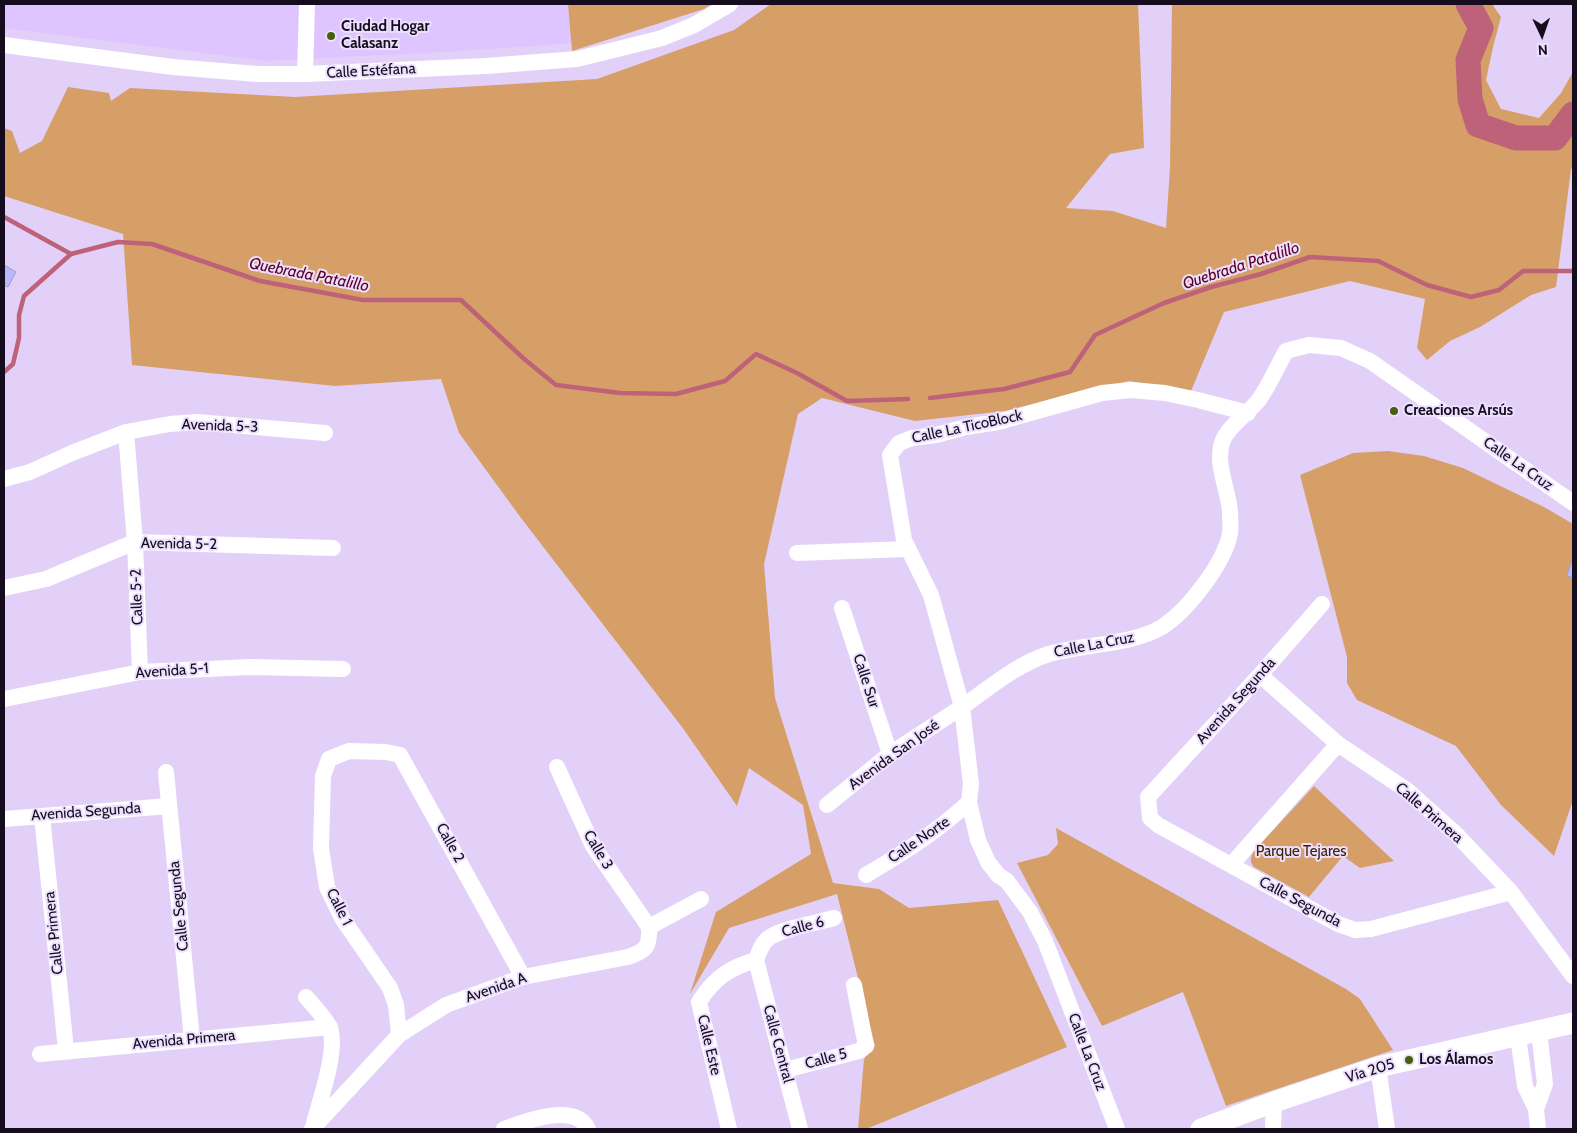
<!DOCTYPE html>
<meta charset="utf-8">
<style>
body{margin:0}
#map{position:relative;width:1577px;height:1133px;overflow:hidden;background:#e2d0f9;font-family:Cabin,sans-serif}
canvas{display:block}
.frame{position:absolute;inset:0;border:5px solid #150d1e;pointer-events:none}
.north{position:absolute;left:1517px;top:10px;width:50px;height:50px;-webkit-text-stroke:4px #eddffe;paint-order:stroke;rotate:177deg;font-size:14px;font-weight:700;line-height:20px;text-align:center;color:#150d1e}
.north::after{content:'';display:block;margin:auto;width:18px;height:22px;background:#150d1e;clip-path:polygon(50% 0,100% 100%,50% 72%,0 100%)}
</style>
<div id="map">
<canvas width="1577" height="1133"></canvas>
<div class="frame"></div>
<div class="north">N</div>
</div>
<script>
const context = document.querySelector('canvas').getContext('2d');
context.lineJoin = 'round';
function fillPath(path, color) {
  context.fillStyle = color;
  context.fill(path, 'evenodd');
}
function stroke(path, color, width, dash) {
  context.strokeStyle = color;
  context.lineWidth = width;
  context.lineCap = dash ? 'butt' : 'round';
  context.setLineDash(dash || []);
  context.stroke(path);
}
function write(font, color, halo, rows, align = 'center') {
  context.font = font + ' Cabin,sans-serif';
  context.lineWidth = 4;
  context.setLineDash([]);
  context.textBaseline = 'middle';
  context.strokeStyle = halo;
  context.fillStyle = color;
  for (const [text, x, y, turn = 0] of rows) {
    context.save();
    context.translate(x, y);
    context.rotate((+turn || 0) * Math.PI / 180);
    context.textAlign = isNaN(turn) ? turn : align;
    if (halo) context.strokeText(text, 0, 0);
    context.fillText(text, 0, 0);
    context.restore();
  }
}
const built = new Path2D(`
 M 4,4 L 689,4 L 650,20 L 563,44 L 461,51 L 266,61 L 4,28 Z`);
const green = new Path2D(`
 M 568,4 L 712,4 L 704,9 L 572,51 Z
 M 771,4 L 1138,4 L 1144,148 L 1110,154 L 1066,208 L 1113,211 L 1166,228 L 1170,168 L 1172,4 L 1492,4 L 1501,17 L 1493,47 L 1486,80 L 1501,109 L 1539,118 L 1561,93 L 1573,72 L 1573,168 L 1571,169 L 1556,287 L 1531,295 L 1480,327 L 1450,341 L 1427,360 L 1417,348 L 1425,299 L 1350,281 L 1224,312 L 1191,391 L 1129,381 L 1005,411 L 915,421 L 822,398 L 798,414 L 764,564 L 775,698 L 833,883 L 879,889 L 909,908 L 998,900 L 1067,1047 L 866,1129 L 858,1129 L 864,1059 L 875,1046 L 837,894 L 729,928 L 690,994 L 716,912 L 811,854 L 803,805 L 749,768 L 737,806 L 682,727 L 521,518 L 459,433 L 441,379 L 335,386 L 132,365 L 123,234 L 4,196 L 4,128 L 12,131 L 20,153 L 42,141 L 68,87 L 109,93 L 111,101 L 130,88 L 295,97 L 597,79 L 734,30 Z
 M 1388,451 L 1424,456 L 1463,468 L 1544,507 L 1573,524 L 1573,558 L 1567,576 L 1573,578 L 1573,800 L 1554,856 L 1501,805 L 1456,746 L 1357,700 L 1347,683 L 1347,657 L 1300,475 L 1353,453 Z
 M 1314,786 L 1394,861 L 1360,868 L 1343,856 L 1309,897 L 1254,867 C 1250,862 1250,858 1253,852 Z
 M 1056,828 L 1346,989 L 1360,999 L 1393,1050 L 1226,1106 L 1183,992 L 1102,1026 L 1017,863 L 1048,855 L 1058,844 Z`);
const stream = new Path2D(`
 M 4,217 L 71,254
 M 4,372 L 13,364 L 19,338 L 19,315 L 24,296 L 71,254 L 118,242 L 152,244 L 260,281 L 363,300 L 461,300 L 523,358 L 556,385 L 620,393 L 676,394 L 725,381 L 756,354 L 797,373 L 847,401 L 908,399
 M 930,398 L 1004,389 L 1070,372 L 1095,335 L 1164,303 L 1211,287 L 1261,274 L 1310,257 L 1378,261 L 1427,285 L 1471,297 L 1499,290 L 1523,271 L 1573,271`);
const river = new Path2D(`
 M 1468,4 L 1481,28 L 1468,60 L 1470,99 L 1478,125 L 1516,138 L 1555,138 L 1573,114`);
const building = new Path2D(`
 M 4,265 L 16,272 L 8,287 L 4,285 Z
 M 1573,558 L 1573,578 L 1567,576 Z`);
const minor = new Path2D(`
 M 4,45 L 173,67 L 257,74 L 305,74 L 486,66 L 577,59 L 618,49 L 662,38 L 694,25 L 730,4
 M 305,74 L 307,4
 M 126,432 L 135,542 L 140,672
 M 4,479 L 30,472 L 72,453 L 126,432 L 170,424 L 197,422 L 325,433
 M 797,553 L 908,549
 M 4,588 L 46,579 L 135,542 L 333,548
 M 1322,604 L 1260,675 L 1148,797 L 1150,818 L 1158,825 L 1338,924 L 1355,930 L 1371,929 L 1511,892
 M 842,608 L 890,754
 M 1260,675 L 1338,744 L 1408,791 L 1457,835 L 1511,892 L 1573,976
 M 4,699 L 140,672 L 250,667 L 343,669
 M 557,767 L 593,846 L 649,927
 M 166,772 L 192,1040
 M 827,805 L 890,754 L 962,707 L 931,595 L 904,540 L 890,455 L 899,443 L 912,438 L 936,435 L 966,427 L 998,422 L 1102,393 L 1131,390 L 1165,393 L 1198,400 L 1248,413
 M 42,816 L 66,1050
 M 4,819 L 169,806
 M 1231,865 L 1338,744
 M 866,875 C 903,853 937,832 969,802
 M 756,960 L 800,1129
 M 756,960 C 759,952 762,942 770,937 C 784,928 817,923 834,918
 M 306,997 C 313,1005 326,1019 330,1028 C 338,1052 319,1102 313,1127
 M 399,1035 L 396,1005 L 390,988 L 342,918 L 327,887 L 321,848 L 323,776 L 329,759 L 349,751 L 386,752 L 400,755 L 523,977
 M 1518,1037 L 1525,1086 L 1536,1109 L 1538,1129
 M 40,1054 L 330,1027
 M 1378,1067 L 1387,1129
 M 785,1070 L 859,1051 L 866,1046 L 854,985
 M 1536,1109 L 1545,1084 L 1539,1032
 M 312,1129 L 399,1035 L 446,1005 L 523,977 L 628,957 C 646,951 650,947 649,927 L 701,899
 M 504,1129 C 526,1121 575,1102 588,1129
 M 729,1129 L 699,1002 C 714,978 729,968 756,960
 M 1117,1129 L 1045,941 L 1030,912 L 1007,881 L 998,875 L 988,862 L 978,840 L 969,802 L 971,784 L 962,707 C 989,688 1017,664 1049,654 C 1083,644 1132,645 1162,627 C 1187,611 1225,563 1230,533 C 1231,526 1230,517 1230,511 C 1228,488 1214,462 1223,440 C 1229,426 1248,413 1258,401 C 1269,386 1277,367 1286,351 L 1309,345 L 1341,348 L 1370,361 L 1573,503
 M 1273,1129 L 1274,1102`);
const major = new Path2D(`
 M 1201,1129 L 1274,1102 L 1378,1067 L 1573,1023`);
const markers = [
 [331,36,5,"#47600c"],
 [1394,411,5,"#47600c"],
 [1409,1060,5,"#47600c"]
];
const poiNames = [
 ["Ciudad Hogar",341,27],
 ["Calasanz",341,44],
 ["Creaciones Arsús",1404,411],
 ["Los Álamos",1419,1060]
];
const streetNames = [
 ["Calle Estéfana",371,71,-3],
 ["Avenida 5-3",220,426,2],
 ["Calle La TicoBlock",967,427,-12],
 ["Calle La Cruz",1518,464,35],
 ["Avenida 5-2",179,544,1],
 ["Calle 5-2",137,597,-92],
 ["Calle La Cruz",1094,645,-11],
 ["Avenida 5-1",172,671,-4],
 ["Calle Sur",866,681,72],
 ["Avenida Segunda",1236,701,-48],
 ["Avenida San José",894,755,-36],
 ["Avenida Segunda",86,812,-4],
 ["Calle Primera",1429,813,41],
 ["Calle Norte",919,840,-34],
 ["Calle 2",450,843,61],
 ["Calle 3",598,850,59],
 ["Calle Segunda",1300,902,28],
 ["Calle Segunda",179,906,-96],
 ["Calle 1",339,907,63],
 ["Calle 6",803,927,-15],
 ["Calle Primera",54,933,-96],
 ["Avenida A",496,988,-19],
 ["Avenida Primera",184,1040,-5],
 ["Calle Central",778,1044,75],
 ["Calle Este",709,1045,77],
 ["Calle La Cruz",1087,1052,69],
 ["Calle 5",826,1059,-15],
 ["Vía 205",1370,1071,-17]
];
const parkNames = [
 ["Parque Tejares",1301,852]
];
const waterNames = [
 ["Quebrada Patalillo",1241,266,-18],
 ["Quebrada Patalillo",309,275,11]
];
fillPath(built, '#dfc5ff');
fillPath(green, '#d69f68');
stroke(stream, '#be6279', 4.5);
stroke(river, '#be6279', 25);
fillPath(building, '#bab8fc');
stroke(building, '#9c9bce', 1);
stroke(minor, '#fff', 16);
stroke(major, '#fff', 21);
for (const [x, y, r, color] of markers) {
  const dot = new Path2D();
  dot.arc(x, y, r, 0, 2 * Math.PI);
  context.fillStyle = color;
  context.fill(dot);
  stroke(dot, '#eddffe', 2);
}
write('bold 15px', '#150d1e', '#eddffe', poiNames, 'left');
write('15px', '#150d1e', '#eddffe', streetNames);
write('15px', '#3d2202', '#eddffe', parkNames);
write('italic 16px', '#5b0126', '#eddffe', waterNames);
</script>
